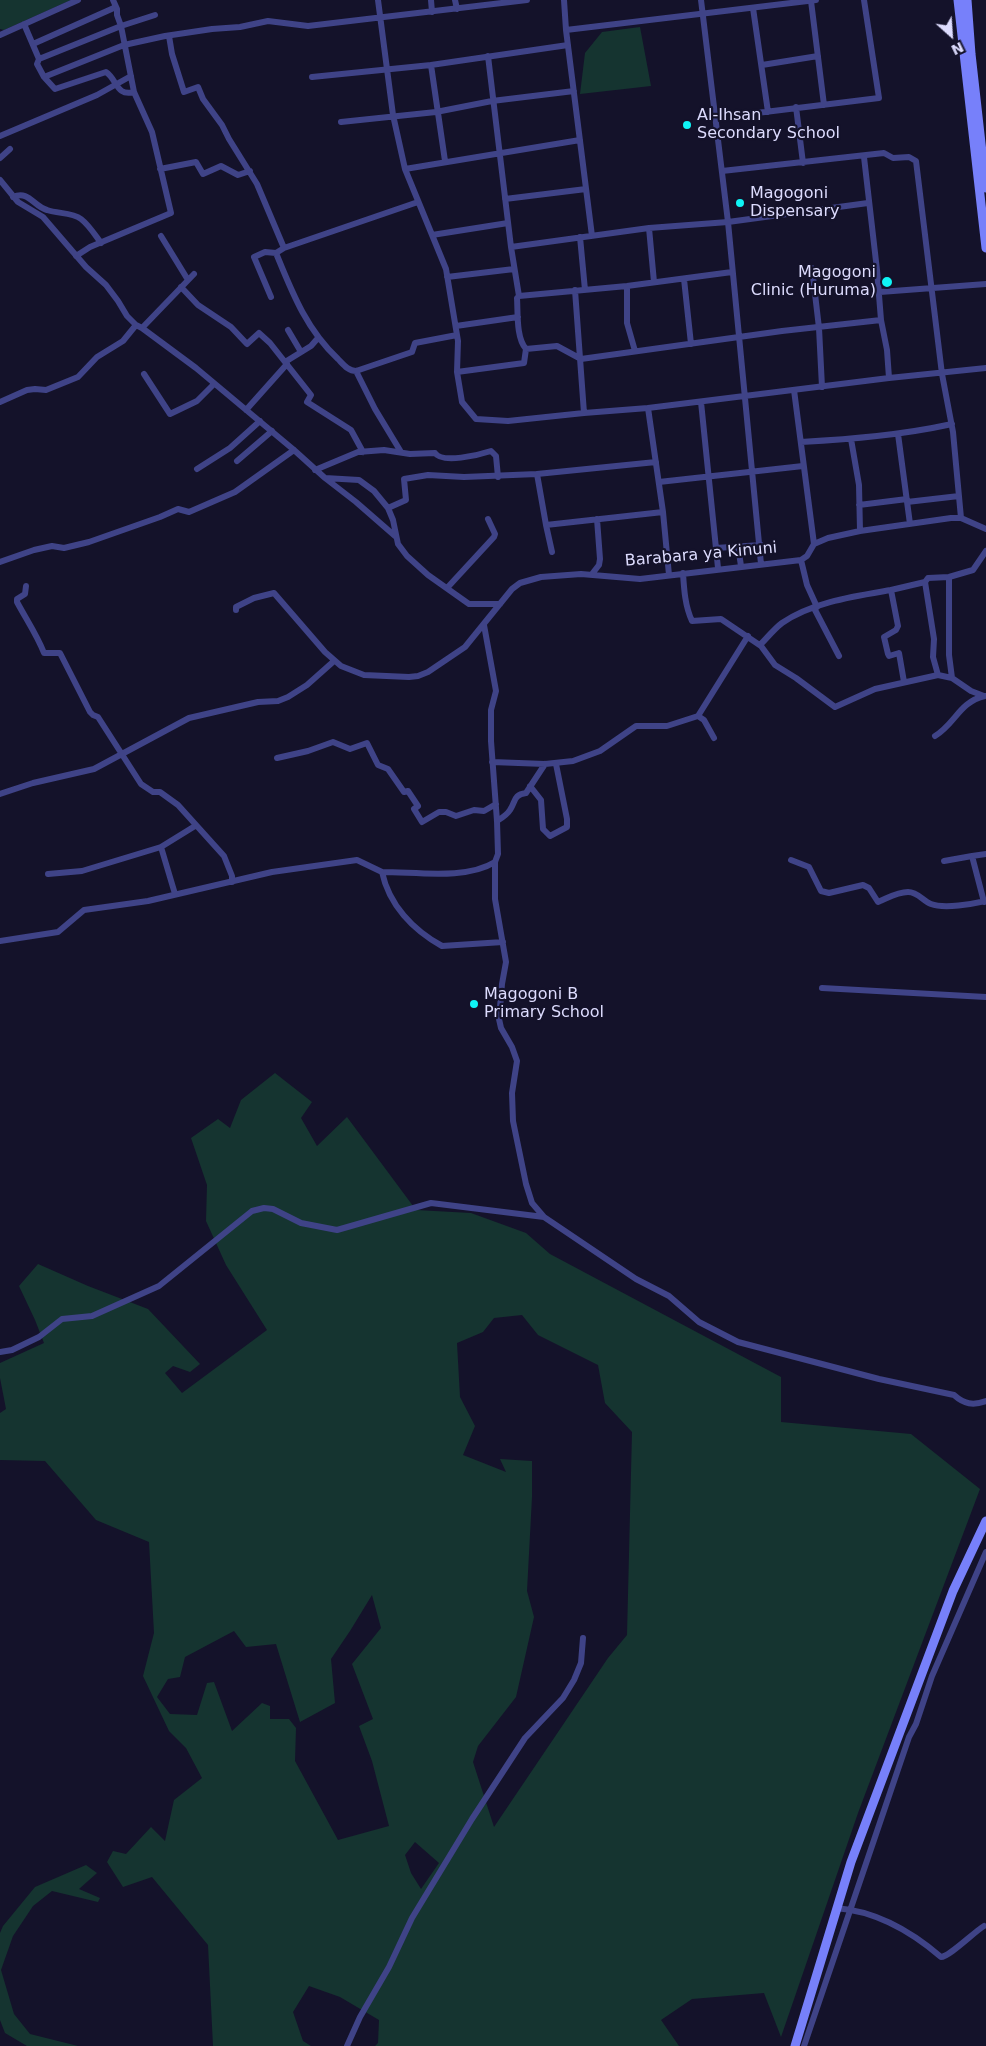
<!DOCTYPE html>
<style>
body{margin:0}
#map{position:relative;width:986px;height:2046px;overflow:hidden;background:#14122a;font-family:"DejaVu Sans",sans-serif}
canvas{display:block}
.north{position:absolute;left:926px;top:10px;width:50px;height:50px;-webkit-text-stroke:4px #14122a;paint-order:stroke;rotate:154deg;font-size:14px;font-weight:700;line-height:20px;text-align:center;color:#dddcfe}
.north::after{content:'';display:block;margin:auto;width:18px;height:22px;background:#dddcfe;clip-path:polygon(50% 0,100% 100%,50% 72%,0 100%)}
</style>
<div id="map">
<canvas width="986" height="2046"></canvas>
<div class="north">N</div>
</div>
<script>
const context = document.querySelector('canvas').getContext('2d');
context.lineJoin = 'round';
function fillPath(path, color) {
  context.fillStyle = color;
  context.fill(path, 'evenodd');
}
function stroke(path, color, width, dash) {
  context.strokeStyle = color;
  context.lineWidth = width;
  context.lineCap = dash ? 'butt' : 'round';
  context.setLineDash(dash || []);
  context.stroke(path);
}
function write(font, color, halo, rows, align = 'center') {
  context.font = font + ' "DejaVu Sans",sans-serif';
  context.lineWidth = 4.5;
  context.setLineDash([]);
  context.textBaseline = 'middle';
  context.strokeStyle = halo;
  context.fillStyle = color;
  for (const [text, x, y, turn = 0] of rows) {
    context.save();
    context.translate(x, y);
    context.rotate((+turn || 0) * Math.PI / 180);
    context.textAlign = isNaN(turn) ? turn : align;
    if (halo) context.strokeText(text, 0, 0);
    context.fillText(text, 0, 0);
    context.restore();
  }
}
const green = new Path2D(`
 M 0,0 L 71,0 L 4,30 L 0,29 Z
 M 640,27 L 651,86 L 580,94 L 585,53 L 602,32 Z
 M 275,1073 L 312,1102 L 301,1118 L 317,1146 L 347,1117 L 416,1210 L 471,1213 L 526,1233 L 550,1254 L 781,1377 L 781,1422 L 911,1434 L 980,1489 L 858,1813 L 781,2037 L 764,1993 L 692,1999 L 661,2020 L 679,2046 L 375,2046 L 378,2043 L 379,2020 L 340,1997 L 309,1986 L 293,2012 L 303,2041 L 311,2046 L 213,2046 L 208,1945 L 152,1877 L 123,1887 L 107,1862 L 113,1851 L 126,1854 L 151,1827 L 165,1841 L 174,1800 L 202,1778 L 186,1748 L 169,1731 L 143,1676 L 154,1633 L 149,1542 L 96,1520 L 45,1461 L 0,1460 L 0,1413 L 6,1409 L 0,1378 L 0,1363 L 44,1343 L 35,1320 L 19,1286 L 38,1264 L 88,1286 L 148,1309 L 200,1364 L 190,1372 L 173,1366 L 165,1373 L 182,1393 L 267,1330 L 226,1265 L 206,1221 L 207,1185 L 191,1138 L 218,1119 L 230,1128 L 241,1100 ZM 522,1315 L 538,1335 L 598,1365 L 605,1403 L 632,1432 L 627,1635 L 608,1658 L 494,1827 L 473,1762 L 478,1746 L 516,1697 L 534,1617 L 527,1591 L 532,1497 L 532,1461 L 500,1459 L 506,1472 L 463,1455 L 475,1426 L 460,1397 L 457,1343 L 483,1332 L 494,1318 ZM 372,1595 L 381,1628 L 352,1664 L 373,1719 L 359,1726 L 372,1761 L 389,1826 L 338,1840 L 295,1761 L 296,1728 L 289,1719 L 270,1719 L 270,1706 L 262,1703 L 232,1731 L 214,1682 L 207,1683 L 197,1715 L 170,1714 L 157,1697 L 168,1679 L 180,1677 L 185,1657 L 234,1631 L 246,1647 L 276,1644 L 300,1722 L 335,1703 L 331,1659 L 350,1631 ZM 415,1842 L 439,1863 L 421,1889 L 411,1873 L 405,1855 Z
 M 86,1865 L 97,1873 L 79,1889 L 100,1898 L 98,1902 L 52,1891 L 33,1906 L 13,1936 L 1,1970 L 14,2014 L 30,2034 L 78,2046 L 27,2046 L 5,2033 L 0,2020 L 0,1933 L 3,1926 L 35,1887 Z`);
const street = new Path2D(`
 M 378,0 L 393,115 L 405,169 L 446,269 L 458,341 L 457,372 L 462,402 L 476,419 L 508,421 L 584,413 L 648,408 L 889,378 L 986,368
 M 431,0 L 432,12
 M 455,0 L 457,9
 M 564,0 L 566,30 L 592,236
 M 701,0 L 728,222 L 761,564
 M 811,1 L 824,105
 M 753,8 L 768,112
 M 24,24 L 39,59 L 121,26 L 155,15
 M 566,30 L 816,0
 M 0,35 L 78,0
 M 169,36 L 172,54 L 184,92 L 198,87 L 203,99 L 222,125 L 229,139 L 257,184 L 284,248 L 276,253 C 292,292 306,329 338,359 C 343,364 348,371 356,371 L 412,352 L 415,343 L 457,335
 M 33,44 L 116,7
 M 488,56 L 511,247 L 519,296 L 517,298 C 518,313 516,338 526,349 L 557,346 L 581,359 L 782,331 L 881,320
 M 39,59 L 37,64 L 44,77 L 55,89 L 106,72 C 117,79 116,97 134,92
 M 431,65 L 445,161
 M 762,65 L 818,56
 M 44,77 L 124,45 L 165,36 L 212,29 L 240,27 L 268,21 L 308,26 L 527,0
 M 312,77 L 431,65 L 568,45
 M 796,107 L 803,163
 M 716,118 L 879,98 L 864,0
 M 341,122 L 436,112 L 492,101 L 574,91
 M 0,136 L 97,95 L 131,76
 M 864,157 L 877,270 L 881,320 L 887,350 L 889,378
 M 0,158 L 10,149
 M 160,169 L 196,162 L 203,174 L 221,166 L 238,175 L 250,171
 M 405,169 L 580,140
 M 722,171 L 884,153 L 893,158 L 909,157 L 916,161 L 942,374 L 953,432 L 961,518
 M 0,180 L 18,202 L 43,217 L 86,267 L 106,285 L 118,301 L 127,316 L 136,325 L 142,328 L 196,368 L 294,450 L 325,478 L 359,480 L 374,491 L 388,508 L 393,520 L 398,544 L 407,556 L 428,575 L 469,604 L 500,604
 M 13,197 C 29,190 33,206 47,210 C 58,214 72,212 81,219 C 89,225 95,235 101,243
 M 505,199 L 586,189
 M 649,228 L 654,282
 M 432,235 L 508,223
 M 161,236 L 188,280
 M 580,237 L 585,290
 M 511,247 L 649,228 L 728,222 L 868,203
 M 284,248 L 418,202
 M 76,256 L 90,247 L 171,213 L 152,132 L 134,92 L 121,26 L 117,15 L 117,9 L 113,0
 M 812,268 L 819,328 L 822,387
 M 447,277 L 514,269
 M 684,279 L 691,344
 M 627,286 L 627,323 L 635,351
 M 181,287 L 198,305 L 231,327 L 247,344 L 259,333 L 270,343 L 311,395 L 307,402 L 351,430 L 363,452
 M 575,290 L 584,413
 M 880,292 L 986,284
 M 519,296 L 627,286 L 732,272
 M 271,297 L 254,257 L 265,252 L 276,253
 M 456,326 L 518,317
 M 142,328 L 194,274
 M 288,330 L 301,352
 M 285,362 L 311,346 L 318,338
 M 356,371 L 375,409 L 401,452
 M 457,372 L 524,363 L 526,349
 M 144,374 L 170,414 L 197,401 L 214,384
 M 794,390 L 814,544
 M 0,402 L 27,390 L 35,389 L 46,390 L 78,377 L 97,357 L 123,341 L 136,325
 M 701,402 L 718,568
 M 648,408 L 663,512 L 669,575
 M 246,410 L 287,364
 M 898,434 L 910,524
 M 851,439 L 859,485 L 860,531
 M 801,442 C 852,439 902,435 952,424
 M 237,461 L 272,431
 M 656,462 L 537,474 L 546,525 L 663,512
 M 197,469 L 230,448 L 260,421
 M 315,470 L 358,452 L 384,450 L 410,454 L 435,453 C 442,464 479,455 491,451 L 496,456 L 498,477
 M 325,478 L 356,502 L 395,536
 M 659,482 L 803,466
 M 907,502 L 959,496
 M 859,505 L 907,499
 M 388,508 L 406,500 L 404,479 L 428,475 L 464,477 L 537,474
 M 546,525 L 552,552
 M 738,546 L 741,566
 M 716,548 L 761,545
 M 801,560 L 807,585 L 817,607
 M 0,562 L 34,550 L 52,546 L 64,548 L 89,542 L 160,517 L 178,509 L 189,512 L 235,492 L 294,450
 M 683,573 C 684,589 685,606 692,621 L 721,619 L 761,646 L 775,665 L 796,678 L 835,707 L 875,689 L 938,675 L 952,678 L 971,691 L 984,696
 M 592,574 L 599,565 L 600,559 L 597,519
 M 949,577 L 949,655 L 952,678
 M 925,582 L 934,639 L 933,657 L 938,675
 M 26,586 L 25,594 L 17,599 L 17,602 C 26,619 37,635 44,653 L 60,653 L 90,712 L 93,715 L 98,717 L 141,784 L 153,792 L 160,792 L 178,805 L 224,856 L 232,876 L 232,882
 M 447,588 L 494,537 L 495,534 L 488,519
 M 814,608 L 839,656
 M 236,610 L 236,607 L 254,598 L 274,593 L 325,652 L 341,666 L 364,675 L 409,677 L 418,676 L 428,672 L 465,647 L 512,589 L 520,583 L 541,577 L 581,574 L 640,579 L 801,560 L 807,556 L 814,544 L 828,538 L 860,531 L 951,518 L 961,518 L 986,529
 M 484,625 L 496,691 L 491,710 L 491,741 L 497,821 L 498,854 L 495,862 L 495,899 L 506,962 L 502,984 L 499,1019 L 501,1028 L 512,1047 L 517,1061 L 512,1093 L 513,1121 L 526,1184 L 532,1203 L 544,1217
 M 760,645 C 767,638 774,629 782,623 C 812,602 856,596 891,590
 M 904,682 L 899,653 L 889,656 L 888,654 L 884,637 L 896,630 L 898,626 L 891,590 L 925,582 L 928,578 L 949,577 L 973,570 L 986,551
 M 698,716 L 704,720 L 714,738
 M 935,736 C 956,723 959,702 985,696
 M 277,758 L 308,751 L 333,742 L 350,749 L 367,743 L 378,765 L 388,769 L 404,792 L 408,791 L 418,806 L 414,809 L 422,822 L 439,812 L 446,812 L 456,816 L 474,810 L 484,811 L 496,804
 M 492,762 L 545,764 L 573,761 L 600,751 L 636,726 L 667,726 L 698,716 L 748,636
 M 530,786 L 541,800 L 543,829 L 550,836 L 567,827 L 567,819 L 556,764
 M 0,794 L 33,783 L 94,769 L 189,718 L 258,702 L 278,701 L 288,697 L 307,685 L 334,661
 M 497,821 C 502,818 507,815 510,810 C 516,801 513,795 526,793 L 545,764
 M 161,847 L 175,894
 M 972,856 L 986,854
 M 791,860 L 809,867 L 821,891 L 829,893 L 863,885 L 869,888 L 878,902 C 888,898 897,892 908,892 C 918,892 923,901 931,904 C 944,909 973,904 986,901
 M 944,861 L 972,856 L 984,902
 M 382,872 C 417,872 466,880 495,862
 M 48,874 L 82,871 L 161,847 L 195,826
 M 0,941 L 58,932 L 84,910 L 148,901 L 272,872 L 357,860 L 382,872 C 389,905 413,930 442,946 L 503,942
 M 822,988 L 986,997
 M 0,1352 L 12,1350 L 39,1337 L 62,1319 L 92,1316 L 159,1286 L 252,1211 L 264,1208 L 273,1209 L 301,1223 L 337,1230 L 431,1203 L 544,1217 L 636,1279 L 669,1296 L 699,1322 L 738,1342 L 879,1379 L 954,1395 C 964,1404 973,1406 986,1401
 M 836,1908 C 875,1911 912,1932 941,1957 C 949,1957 974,1932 984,1926
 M 347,2046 L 360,2017 L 389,1967 L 412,1918 L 472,1819 L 525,1738 L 563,1698 L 574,1680 L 581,1663 L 583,1638
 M 804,2046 L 909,1737 L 916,1724 L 932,1676 L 986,1552`);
const secondary = new Path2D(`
 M 958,0 L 986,248
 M 967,0 L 971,54 L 986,188
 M 795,2046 L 851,1862 L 953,1591 L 986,1521`);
const markers = [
 [687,125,5,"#0ff5f6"],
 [740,203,5,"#0ff5f6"],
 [887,282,6,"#0ff5f6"],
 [474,1004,5,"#0ff5f6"]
];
const poiNames = [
 ["Al-Ihsan",697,116],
 ["Secondary School",697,134],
 ["Magogoni",750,194],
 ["Dispensary",750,212],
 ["Magogoni",876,273,"right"],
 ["Clinic (Huruma)",876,291,"right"],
 ["Magogoni B",484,995],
 ["Primary School",484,1013]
];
const streetNames = [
 ["Barabara ya Kinuni",701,555,-5]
];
fillPath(green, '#153430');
stroke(street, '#3f4387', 6);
stroke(secondary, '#7780fa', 9);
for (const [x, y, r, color] of markers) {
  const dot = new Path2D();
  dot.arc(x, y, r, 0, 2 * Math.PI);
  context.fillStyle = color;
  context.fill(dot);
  stroke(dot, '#14122a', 2);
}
write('16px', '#dddcfe', '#14122a', poiNames, 'left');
write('16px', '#dddcfe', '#14122a', streetNames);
</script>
